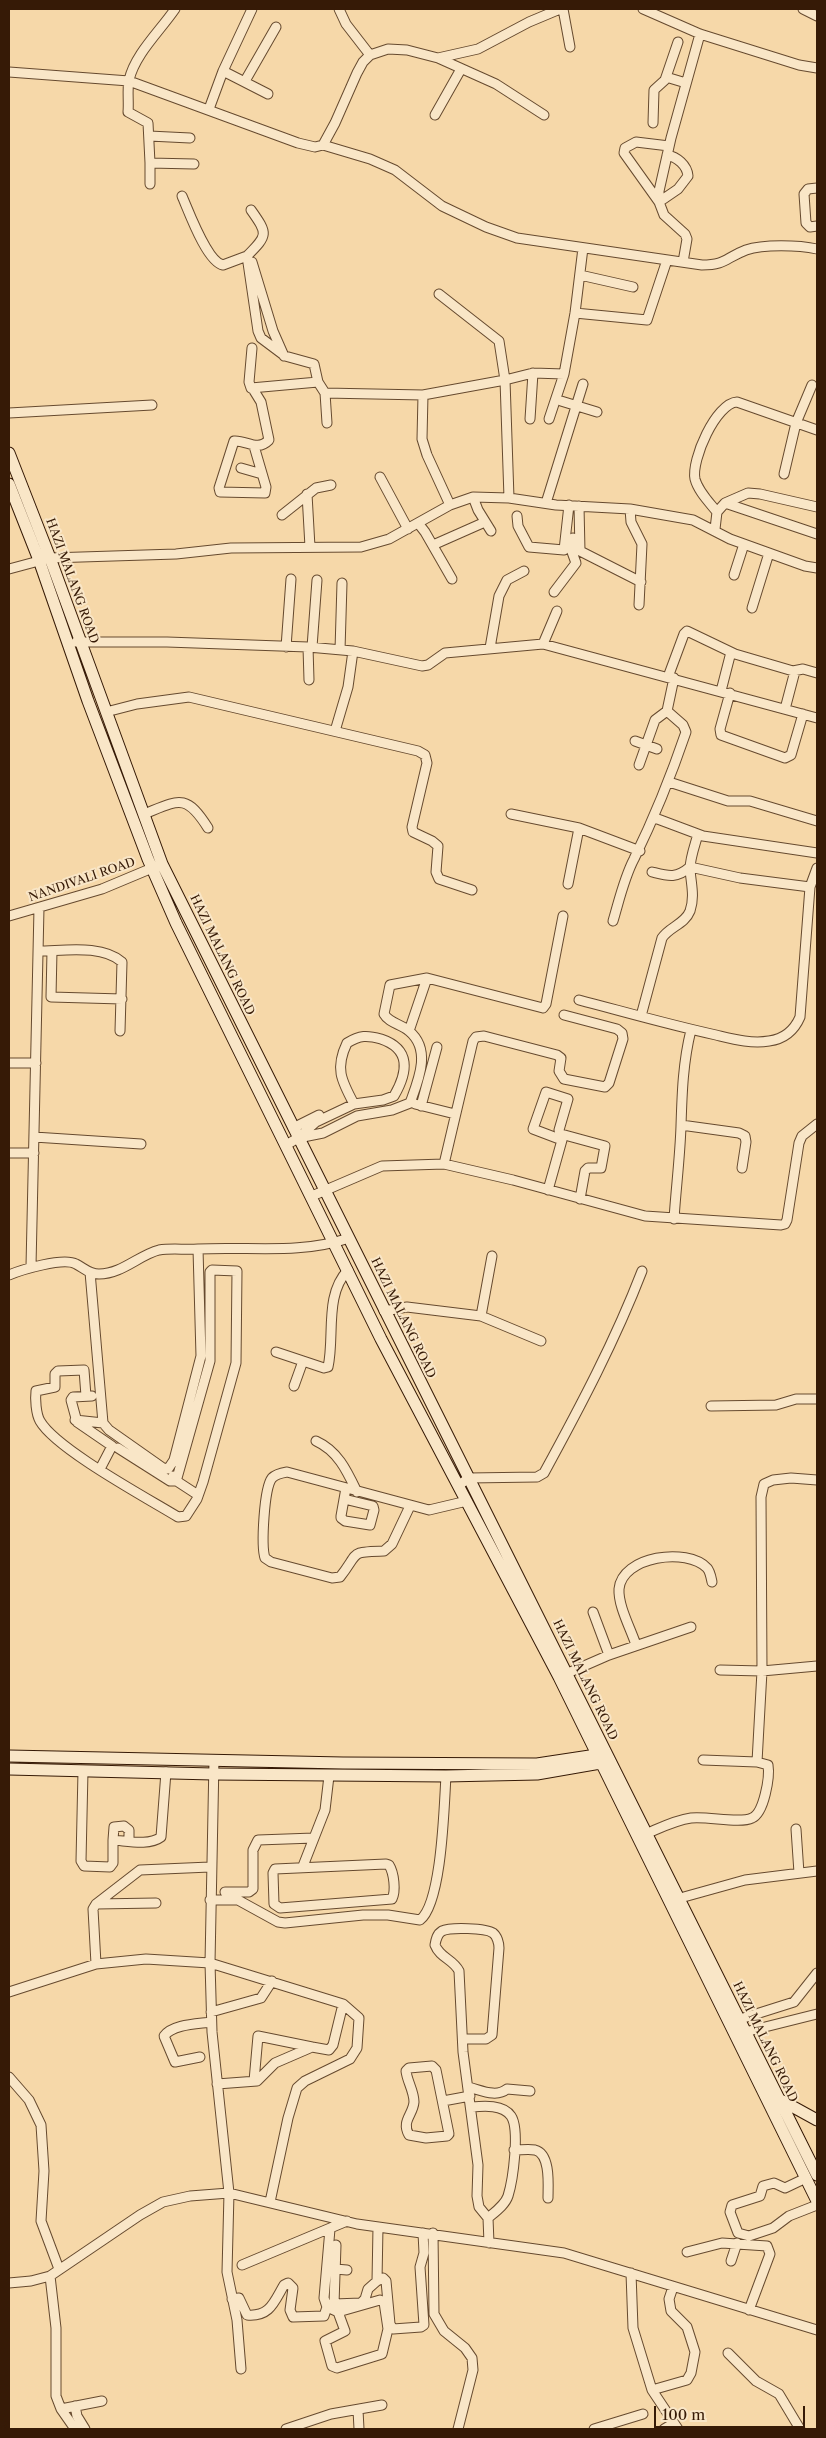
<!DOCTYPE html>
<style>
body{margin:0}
#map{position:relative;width:826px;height:2438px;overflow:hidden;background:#f6d8a9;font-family:"Libre Caslon Text",serif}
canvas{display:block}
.frame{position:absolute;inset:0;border:10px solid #361a06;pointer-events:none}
.scale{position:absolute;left:654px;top:2406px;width:151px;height:22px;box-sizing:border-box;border:2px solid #361a06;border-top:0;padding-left:6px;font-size:15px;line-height:18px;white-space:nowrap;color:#361a06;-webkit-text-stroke:4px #f9e6c7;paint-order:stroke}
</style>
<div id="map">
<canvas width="826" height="2438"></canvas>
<div class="frame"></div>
<div class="scale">100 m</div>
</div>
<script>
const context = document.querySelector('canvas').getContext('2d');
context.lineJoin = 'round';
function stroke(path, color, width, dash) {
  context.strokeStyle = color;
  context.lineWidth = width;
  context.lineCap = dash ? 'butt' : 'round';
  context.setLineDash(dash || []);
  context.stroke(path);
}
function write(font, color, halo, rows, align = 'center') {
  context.font = font + ' "Libre Caslon Text",serif';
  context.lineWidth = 4;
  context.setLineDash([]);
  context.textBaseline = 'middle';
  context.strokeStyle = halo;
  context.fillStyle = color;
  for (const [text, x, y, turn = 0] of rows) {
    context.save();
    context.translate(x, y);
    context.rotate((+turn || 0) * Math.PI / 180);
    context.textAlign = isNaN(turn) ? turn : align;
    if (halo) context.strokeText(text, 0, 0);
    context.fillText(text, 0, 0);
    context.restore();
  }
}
const street = new Path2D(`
 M 175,9 C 160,31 135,54 129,80 C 127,90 129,102 128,112 L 148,123 L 150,163 L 194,164
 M 339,9 L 346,24 L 370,55
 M 563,9 L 570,47
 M 643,9 L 700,34 L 799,65 L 817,68
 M 803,9 L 817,16
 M 438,58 L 496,84 L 544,115
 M 223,71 L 268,94
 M 9,72 L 129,81 L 298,143 L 315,147 L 323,145 L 335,123 L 357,73 L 363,62 L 370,55 L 388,49 L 407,50 L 438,58 L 478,49 L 529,22 L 560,9
 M 666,77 L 686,83
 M 245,81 L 276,27
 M 209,109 L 223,71 L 252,9
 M 435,115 L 461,69
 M 653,123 L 654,90 L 665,80 L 678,42
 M 149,136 L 190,138
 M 323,145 L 370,159 L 395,170 L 442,206 L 486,227 L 517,238 L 702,265 C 726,265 725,258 746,250 C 763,244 799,245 817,249
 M 667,155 C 677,157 687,165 688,176 L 678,189 L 659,202 L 624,153 L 625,148 L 636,142 L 669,146
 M 150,163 L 150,184
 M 817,188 L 808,189 L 804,194 L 806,223 L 810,227 L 817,226
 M 182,196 C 189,212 207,262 223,265 L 247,256
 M 251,210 C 268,234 268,235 247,256 L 258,331 L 261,338 L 285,356 L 314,364 L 318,382 L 325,393
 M 252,262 L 273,331 L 284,356
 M 683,262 L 687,239 L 685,234 L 664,215 L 659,202 L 659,191 L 671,138 L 700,34
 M 580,275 L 633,287
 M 439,294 L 499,341 L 505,380 L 423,395 L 422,439 L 427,455 L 450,505
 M 575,313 L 647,320 L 667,260
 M 252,348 L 249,382 L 251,388 L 318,382
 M 253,389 L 261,402 L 269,440 C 257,452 247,440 234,441 L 219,488 L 220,492 L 265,493 L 266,487 L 254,446
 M 561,401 L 597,412
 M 9,413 L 152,405
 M 530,419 L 533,373
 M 549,419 L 564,374
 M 327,423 L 325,393 L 423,395
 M 241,468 L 262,474
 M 784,474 L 796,423 L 812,385
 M 380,477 L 408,529
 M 307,494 L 310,547
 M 473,497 L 478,510 L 491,531
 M 509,498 L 505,380 L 533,373 L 564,374 L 575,313 L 583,248
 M 546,503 L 583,384
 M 725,503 L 748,493 L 760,494 L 817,507
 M 579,506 L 580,551 L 641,582
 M 630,509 L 631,522 L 642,544 L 639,605
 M 717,512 L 725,503 L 817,534
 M 282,515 L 316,488 L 331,485
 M 517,516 L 518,526 L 529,547 L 564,550 L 569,505
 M 418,523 L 425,532 L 452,579
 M 715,529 L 717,512 C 709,502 698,491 695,479 C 691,460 716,403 737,402 L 817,430
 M 433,545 L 485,522
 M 9,569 L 50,558 L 176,554 L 231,548 L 361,547 L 389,539 L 450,505 L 473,497 L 509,498 L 556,505 L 630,509 L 693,520 L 730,539 L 805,566 L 817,568
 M 734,575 L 744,544
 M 554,592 L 576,563 L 572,552 L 573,538
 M 752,608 L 769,553
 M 76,642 L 167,642 L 308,647 L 353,651 L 422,666 L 428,665 L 445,653 L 543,644 L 817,718
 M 543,644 L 557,611
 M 286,647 L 291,579
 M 308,647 L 309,680
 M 312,647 L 317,580
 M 490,648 L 499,596 L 507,580 L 524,571
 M 340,650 L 342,583
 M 668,677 L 684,634 L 687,631 L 735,654 L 793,671 L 803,669 L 817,673
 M 721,691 L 731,652
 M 730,693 L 720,729 L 721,735 L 785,758 L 791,755 L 803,714
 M 785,709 L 795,671
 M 106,712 L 137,704 L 189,697 L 418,751 L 425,755 L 427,763 L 412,827 L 413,832 L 432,841 L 438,846 L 436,872 L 439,879 L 472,890
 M 335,731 L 348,687 L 353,651
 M 635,741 L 657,749
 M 639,765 L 655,720 L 667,711
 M 669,782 L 728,801 L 750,801 L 817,821
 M 144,814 C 179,800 186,793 208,828
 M 511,814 L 579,828 L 640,851
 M 655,818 L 703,836 L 817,853
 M 652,872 C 668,876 676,879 690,867
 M 568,884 L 579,828
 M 810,887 L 817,868
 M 9,916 L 102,889 L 157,866
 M 613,921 C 619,901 624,878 634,859 C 655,816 670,779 686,732 L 683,725 L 667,711 L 674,678
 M 38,951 C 63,951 102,944 122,962 L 120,1031
 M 52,951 L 51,997 L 122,999
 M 579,1000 C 625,1012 670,1025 716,1035 C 733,1039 751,1044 769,1041 C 784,1039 794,1031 800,1017 L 810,887 L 740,878 L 690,867
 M 641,1016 L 662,938 C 669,927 685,924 690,911 C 695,896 691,884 690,869 C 690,858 695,845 698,834
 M 409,1031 L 427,978
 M 9,1063 L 36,1063
 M 415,1104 L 455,1114
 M 421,1106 L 437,1047
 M 681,1125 L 739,1133 L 745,1136 L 746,1142 L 742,1168
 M 293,1128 L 319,1115
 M 561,1134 L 605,1146 L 601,1168 L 588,1168 L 585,1171 L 580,1199
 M 34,1137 L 141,1144
 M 298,1138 L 323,1133 L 357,1116 L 392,1110 L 410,1103 C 418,1081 432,1050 409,1031 C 401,1024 389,1023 384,1014 L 390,985 L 427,978 L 543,1008 L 546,1004 L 563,916
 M 286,1145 L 298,1138 L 316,1122 L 354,1104 L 383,1100 L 394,1096 C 408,1072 411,1049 381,1039 C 367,1035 360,1035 347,1043 C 335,1068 341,1080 354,1104
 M 9,1153 L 34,1153
 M 444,1164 L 473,1041 L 476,1037 L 484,1036 L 557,1055 L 561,1058 L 559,1071 L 564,1079 L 605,1087 L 609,1083 L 623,1039 L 622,1033 L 617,1029 L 564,1015
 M 548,1190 L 562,1140 L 559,1130 L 568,1099 L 546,1092 L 533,1129 L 562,1140
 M 312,1196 L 382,1166 L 444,1164 L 513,1180 L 645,1216 L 781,1225 L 785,1224 L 787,1220 L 799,1143 L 802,1136 L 817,1124
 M 674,1219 C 676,1188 680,1157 681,1126 C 682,1093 683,1062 691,1030
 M 31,1266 L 39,908
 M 90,1272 L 103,1423 L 109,1430 L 163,1468 L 168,1469 L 174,1460 L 201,1356 L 198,1249
 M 9,1275 C 21,1270 63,1257 76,1264 C 84,1268 89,1274 99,1274 C 122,1274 139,1255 159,1250 C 172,1248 185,1250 198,1249 C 249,1246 299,1255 349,1238
 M 384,1311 L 407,1307 L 481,1316 L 541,1341
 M 481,1316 L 492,1256
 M 276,1352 L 324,1368 L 328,1367 C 335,1336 324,1295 348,1270
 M 294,1386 L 303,1361
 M 86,1396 L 84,1370 L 58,1371 L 55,1374 L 55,1387 L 36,1391 C 35,1399 36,1414 40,1421 C 56,1449 147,1498 178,1517 L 186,1516 L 197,1499 L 203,1482 L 236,1363 L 237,1271 L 212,1270 L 210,1272 L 210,1361 L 177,1478 L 174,1481 L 170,1481 L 118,1448
 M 92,1396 L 73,1397 L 71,1400 L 77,1422 L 112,1446 L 100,1469
 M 711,1406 L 776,1405 L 796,1399 L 817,1399
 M 75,1420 L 103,1423
 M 316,1441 C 338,1451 347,1471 357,1492
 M 173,1476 L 175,1480 L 198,1495
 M 459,1485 L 469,1478 L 537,1477 L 544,1473 C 580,1407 615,1341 642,1271
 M 344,1499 L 373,1506 L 374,1510 L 370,1525 L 345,1521 L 341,1518 L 341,1516 L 346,1488
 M 410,1506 L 392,1544 L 384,1551 C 348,1552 360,1552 340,1577 L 332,1578 L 271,1562 L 265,1558 C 261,1546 264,1488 272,1478 C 276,1474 281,1473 287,1472 L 429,1510 L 467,1501
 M 593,1612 L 609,1655
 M 636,1645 C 631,1629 618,1606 619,1589 C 622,1556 687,1547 707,1568 C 710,1571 711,1577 712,1582
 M 720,1670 L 762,1671 L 817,1666
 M 561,1676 L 609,1655 L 691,1627
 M 214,1760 L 210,1963 L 343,2004 L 359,2018 L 357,2048 L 350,2059 L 305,2081 L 297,2088 L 288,2118 L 270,2202
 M 757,1762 L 762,1671 L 761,1497 L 764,1484 L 773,1480 L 791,1478 L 817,1480
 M 83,1771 L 81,1861 L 84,1866 L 110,1867 L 113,1863 L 113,1840 C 128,1841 149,1846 161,1837 L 166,1772
 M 796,1829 L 799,1873
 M 648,1833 C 662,1827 676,1820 691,1818 C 708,1816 740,1824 752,1818 C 764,1813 770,1777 768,1765 L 757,1762 L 703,1760
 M 113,1840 L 114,1827 L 124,1826 L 129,1830 L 129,1841
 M 386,1864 L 389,1865 C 394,1873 396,1891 392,1899 L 280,1908 L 274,1904 L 273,1873 L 275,1869 Z
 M 303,1866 L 325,1810 L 329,1776
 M 225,1892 L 249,1892 L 253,1889 L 253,1850 L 258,1840 L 314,1838
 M 210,1900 L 238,1900 L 278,1922 L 285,1923 L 363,1915 L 388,1915 L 420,1920 C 442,1903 444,1806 446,1776
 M 673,1900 L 745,1880 L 817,1871
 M 96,1904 L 156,1903
 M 96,1964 L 93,1909 L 96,1904 L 140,1870 L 210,1867
 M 9,1992 L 96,1964 L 146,1959 L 210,1963 L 212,2032 L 229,2193 L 190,2196 L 163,2202 L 140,2215 L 50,2276 L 31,2281 L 9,2283
 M 211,2012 L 261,1998 L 272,1981
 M 734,2021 L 794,2002 L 817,1973
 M 745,2032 L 817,2014
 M 464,2039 L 486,2039 L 492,2035 L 499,1948 C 499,1943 497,1936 493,1933 C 486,1928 450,1927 442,1931 C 437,1934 436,1939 435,1945 C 440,1958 453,1959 459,1971 L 463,2052 L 478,2165 L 477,2196 L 479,2207 L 488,2218 L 489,2243
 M 200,2057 L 175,2062 L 164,2036 C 173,2024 198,2024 211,2022
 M 432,2066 L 436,2070 L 449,2134 L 447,2136 L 426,2138 L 409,2135 C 401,2121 413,2115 414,2102 C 414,2091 407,2081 406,2071 L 409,2068 Z
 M 9,2077 L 29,2100 L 41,2125 L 44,2171 L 41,2221 L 59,2269
 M 254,2081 L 258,2036 L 312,2047
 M 217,2084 L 257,2081 L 275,2063 L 312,2047 L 329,2050 L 333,2045 L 343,2004
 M 468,2087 C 481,2090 496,2098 507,2089 L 530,2091
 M 443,2101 L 470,2096
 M 471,2107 C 483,2106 503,2104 511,2116 C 520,2129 513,2180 508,2196 C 505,2205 495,2212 488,2218
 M 514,2150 C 521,2150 529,2149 535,2150 C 551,2154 548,2186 548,2198
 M 806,2178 L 785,2188 L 774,2183 L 763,2186 L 760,2196 L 732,2205 L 730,2212 L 738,2233 L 749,2236 L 773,2228 L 789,2216 L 817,2205
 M 378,2227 L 377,2281 L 383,2278 L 386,2281 L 390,2324 L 393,2329 L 421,2327 L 424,2325 L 420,2267 L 424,2253 L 423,2233
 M 433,2233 L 434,2314 L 444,2331 L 465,2348 L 472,2358 L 473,2370 L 458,2429
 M 336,2245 L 334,2304 L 361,2303 L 365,2299 L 368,2289 L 377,2281
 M 687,2252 L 722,2243 L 767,2246 L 770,2254 L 749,2310
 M 731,2261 L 737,2243
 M 242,2265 L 347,2221
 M 335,2269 L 347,2270
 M 631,2273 L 633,2328 L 652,2390 L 678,2429
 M 50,2276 L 56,2328 L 56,2396 L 61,2409 L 75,2429
 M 232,2299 L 239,2298 L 247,2315 C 270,2317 274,2302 284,2285 L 288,2283 L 293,2288 L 290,2310 L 293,2317 L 324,2316 L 327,2307 L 324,2298 L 330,2229
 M 327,2307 L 338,2312 L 380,2300 L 384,2302 L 388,2329 L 382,2354 L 337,2368 L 332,2366 L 325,2341 L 345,2331 L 338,2312
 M 728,2353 L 756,2381 L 779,2394 L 800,2429
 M 241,2369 L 237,2320 L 227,2272 L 229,2193 L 357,2224 L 564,2253 L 817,2330
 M 652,2390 L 687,2380 L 691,2373 L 695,2352 L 687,2327 L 671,2311 L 669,2299 L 673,2287
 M 75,2406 L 77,2416 L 85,2429
 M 61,2409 L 102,2401
 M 358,2410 L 359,2429
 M 286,2429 L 331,2414 L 382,2405
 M 594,2429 L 643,2414
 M 664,2429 L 674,2423`);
const secondary = new Path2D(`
 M 9,453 L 50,558 L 162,864 L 817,2175
 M 9,484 L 39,560 L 88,701 L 148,859 L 176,923 L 381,1339 L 559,1677 L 817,2201
 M 9,1756 L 343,1763 L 537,1764 L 603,1754
 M 9,1769 L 213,1774 L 446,1776 L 537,1774 L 606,1762
 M 777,2098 L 817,2120`);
const streetNames = [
 ["HAZI MALANG ROAD",72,581,70],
 ["NANDIVALI ROAD",82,880,-19],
 ["HAZI MALANG ROAD",222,955,64],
 ["HAZI MALANG ROAD",403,1318,64],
 ["HAZI MALANG ROAD",585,1680,64],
 ["HAZI MALANG ROAD",765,2042,64]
];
stroke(street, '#664a2f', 11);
stroke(secondary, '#361a06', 13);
stroke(street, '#f9e6c7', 9);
stroke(secondary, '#f9e6c7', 11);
write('12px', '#361a06', '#f9e6c7', streetNames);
</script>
